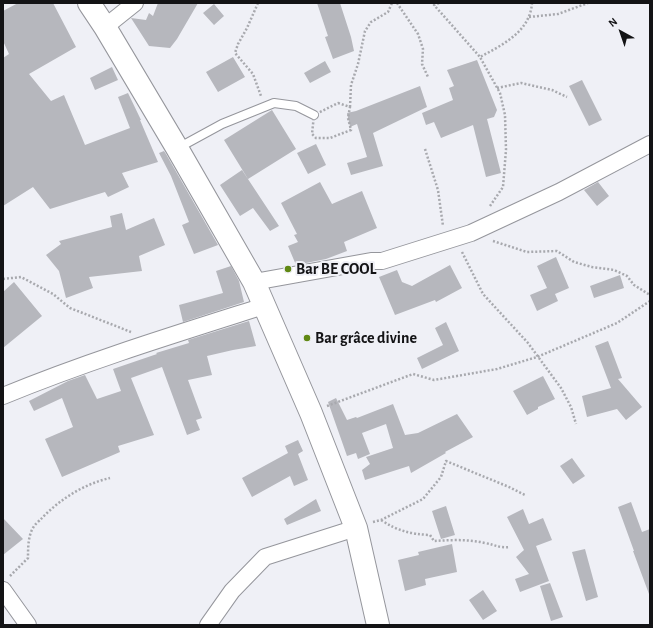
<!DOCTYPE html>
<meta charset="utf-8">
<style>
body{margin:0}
#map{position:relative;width:653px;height:628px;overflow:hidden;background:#eff0f6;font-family:"Alegreya Sans",sans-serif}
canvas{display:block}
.frame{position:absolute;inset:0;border:4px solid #131315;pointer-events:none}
.north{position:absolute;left:601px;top:12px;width:40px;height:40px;-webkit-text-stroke:3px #eff0f6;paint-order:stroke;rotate:320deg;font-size:11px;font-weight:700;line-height:16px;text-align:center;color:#131315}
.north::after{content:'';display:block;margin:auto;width:14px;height:18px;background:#131315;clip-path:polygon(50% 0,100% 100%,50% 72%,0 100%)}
</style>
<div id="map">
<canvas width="653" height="628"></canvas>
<div class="frame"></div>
<div class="north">N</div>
</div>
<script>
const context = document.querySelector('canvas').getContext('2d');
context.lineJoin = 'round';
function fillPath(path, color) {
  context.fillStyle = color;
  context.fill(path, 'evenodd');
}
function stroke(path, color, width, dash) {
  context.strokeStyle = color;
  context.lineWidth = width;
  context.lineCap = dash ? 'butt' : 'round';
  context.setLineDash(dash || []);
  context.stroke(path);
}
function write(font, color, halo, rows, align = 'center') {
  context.font = font + ' "Alegreya Sans",sans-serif';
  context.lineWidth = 4;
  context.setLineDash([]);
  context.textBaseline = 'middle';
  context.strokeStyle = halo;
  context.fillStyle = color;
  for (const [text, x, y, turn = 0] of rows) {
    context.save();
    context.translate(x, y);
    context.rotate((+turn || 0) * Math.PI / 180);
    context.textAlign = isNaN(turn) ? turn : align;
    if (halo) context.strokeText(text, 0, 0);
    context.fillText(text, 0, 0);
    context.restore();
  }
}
const building = new Path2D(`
 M 18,3 L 53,3 L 76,47 L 29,74 L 51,101 L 64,95 L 85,145 L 130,128 L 118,97 L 128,93 L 141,120 L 140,120 L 158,162 L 122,173 L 129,187 L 108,197 L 105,192 L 50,209 L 33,187 L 3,206 L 3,58 L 9,54 L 3,41 L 3,11 Z
 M 158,3 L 198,3 L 177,39 L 170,48 L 149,46 L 131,18 L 146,20 L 149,13 L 153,16 Z
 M 317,3 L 340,3 L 351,37 L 354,51 L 333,59 L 325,37 L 328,36 Z
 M 214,4 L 224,16 L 214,25 L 203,13 Z
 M 233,57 L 245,77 L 218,92 L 206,72 Z
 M 477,60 L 497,110 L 494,117 L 487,119 L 501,173 L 486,177 L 473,125 L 441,138 L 434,122 L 426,125 L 422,113 L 453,100 L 449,88 L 454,86 L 447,70 Z
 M 325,61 L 331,72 L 310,83 L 304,73 Z
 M 112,67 L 118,80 L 95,90 L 90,78 Z
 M 582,80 L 602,120 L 589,126 L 569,86 Z
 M 420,86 L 427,107 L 373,133 L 383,166 L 351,175 L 347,163 L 367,157 L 357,124 L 350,127 L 347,113 L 356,111 Z
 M 272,110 L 296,149 L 248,179 L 224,140 Z
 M 316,144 L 326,165 L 308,174 L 297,153 Z
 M 164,151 L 166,154 L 218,245 L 194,254 L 182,225 L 189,222 L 171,176 L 159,153 Z
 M 242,170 L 279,226 L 270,231 L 253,208 L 240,216 L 220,185 Z
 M 320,182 L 332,204 L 362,191 L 377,228 L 344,242 L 347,251 L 326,259 L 296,265 L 288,246 L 298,242 L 294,235 L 297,234 L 281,203 Z
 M 598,182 L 609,196 L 597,206 L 584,190 Z
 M 122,213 L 126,230 L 154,218 L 165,245 L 139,256 L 142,271 L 89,277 L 93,288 L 66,298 L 59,271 L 46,255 L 61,244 L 59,241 L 112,227 L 110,216 Z
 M 556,257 L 569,288 L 555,294 L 558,301 L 537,311 L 530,295 L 547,288 L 537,266 Z
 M 450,265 L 462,288 L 436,302 L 435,300 L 395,315 L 379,277 L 397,270 L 402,282 L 412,286 Z
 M 231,266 L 239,281 L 244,302 L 183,322 L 179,305 L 223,293 L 216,271 Z
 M 620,275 L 624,288 L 594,298 L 590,286 Z
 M 14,282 L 42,316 L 3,348 L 3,292 Z
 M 249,321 L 256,346 L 233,350 L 207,356 L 212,375 L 188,380 L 202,418 L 196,420 L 200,430 L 187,435 L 162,367 L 131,378 L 154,435 L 118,446 L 120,452 L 62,477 L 45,439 L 73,427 L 62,398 L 34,411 L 29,401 L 68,381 L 85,375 L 97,399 L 121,391 L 113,369 L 157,354 L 156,353 L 189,343 L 188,340 Z
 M 446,322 L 459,351 L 422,369 L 417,358 L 443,345 L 435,328 Z
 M 608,341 L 622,378 L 618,379 L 642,407 L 626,420 L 617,409 L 587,417 L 582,396 L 611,388 L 595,346 Z
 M 543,376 L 555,399 L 538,407 L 538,409 L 527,415 L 513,391 Z
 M 336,398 L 347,420 L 356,417 L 357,418 L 393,404 L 405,435 L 418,433 L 457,414 L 473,437 L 445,452 L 446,453 L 411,473 L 409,466 L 365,480 L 362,470 L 370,464 L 366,457 L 393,448 L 386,424 L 362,433 L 370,454 L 358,459 L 356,453 L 347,456 L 328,402 Z
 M 298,440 L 303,451 L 298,454 L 308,480 L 294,486 L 290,476 L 252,497 L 242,478 L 288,453 L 285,446 Z
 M 572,458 L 585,476 L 573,484 L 560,466 Z
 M 316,499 L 321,511 L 287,525 L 284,519 Z
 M 631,502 L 642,532 L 650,529 L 650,594 L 649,594 L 633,551 L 634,551 L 618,507 Z
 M 446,506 L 455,535 L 441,539 L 432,511 Z
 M 523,509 L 529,524 L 543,518 L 552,540 L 536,546 L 549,581 L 520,592 L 515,579 L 529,574 L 516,557 L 524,550 L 507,517 Z
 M 3,518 L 23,539 L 3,555 Z
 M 452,544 L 457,572 L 425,579 L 426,585 L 405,591 L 398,560 L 419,555 L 418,552 Z
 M 585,549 L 598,597 L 586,601 L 572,552 Z
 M 550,583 L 563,617 L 551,621 L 540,586 Z
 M 483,590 L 497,611 L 483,620 L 469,600 Z`);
const path = new Path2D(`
 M 258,3 L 247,28 L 238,44 L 235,53 L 253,74 L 261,96
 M 397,3 L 418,34 L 423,49 L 422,64 L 428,77
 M 439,3 L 434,5 L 480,57
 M 529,17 L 558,14 L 588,3
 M 497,88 L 521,83 L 552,90 L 567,97
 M 338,103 L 350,107 L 348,118 L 351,130 L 330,138 L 316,138 L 312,134 L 314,115 Z
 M 350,107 L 351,85 L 358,64 L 365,31 L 371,22 L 388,12 L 392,3
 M 425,149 L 438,190 L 443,226
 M 490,206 L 503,187 L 506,150 L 505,115 L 500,93 L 480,57 C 502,45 530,32 532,3
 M 493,241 L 527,252 L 557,251 L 574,262 L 592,267 L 614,270 L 627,276 L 634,285 L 650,295
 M 462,252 L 483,294 L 528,343 L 561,388 L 571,407 L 576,424
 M 3,279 L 21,277 L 53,294 L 70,308 L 131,332
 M 327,406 L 413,374 L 434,380 L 497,369 L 537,357 L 617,323 L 650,301
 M 381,520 C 398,531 410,534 430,535 L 434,541 C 450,540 468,539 485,543 C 496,545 498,548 510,547
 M 373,522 L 381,520 L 423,499 L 441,477 L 446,461 L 509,487 L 525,495
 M 10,576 L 28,558 C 28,549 28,536 33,528 C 35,524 39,521 41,519 C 60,499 84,484 110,478`);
const service = new Path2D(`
 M 178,148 L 222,124 L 274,103 L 296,106 L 314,115`);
const minor = new Path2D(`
 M 105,27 L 135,3
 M 254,282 L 371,261 L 382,261 L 471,233 L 559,192 L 650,144
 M 3,396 C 88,361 176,334 264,306
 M 3,590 L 28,625
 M 208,625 L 232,591 L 265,557 L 356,528`);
const primary = new Path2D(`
 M 89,3 L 105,27 L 177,148 L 254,282 L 311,413 L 356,528 L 378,625`);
const markers = [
 [288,269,4,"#608813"],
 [307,338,4,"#608813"]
];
const poiNames = [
 ["Bar BE COOL",296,269],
 ["Bar grâce divine",315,338]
];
fillPath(building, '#b6b7bd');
stroke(service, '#95969c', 10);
stroke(minor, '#95969c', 18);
stroke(primary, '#95969c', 24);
stroke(path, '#a8a9ae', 2.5, [2, 2]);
stroke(service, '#fff', 8);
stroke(minor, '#fff', 16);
stroke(primary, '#fff', 22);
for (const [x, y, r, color] of markers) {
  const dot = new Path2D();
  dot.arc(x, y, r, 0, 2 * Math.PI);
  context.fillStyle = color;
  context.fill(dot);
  stroke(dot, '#eff0f6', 1.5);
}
write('bold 16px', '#131315', '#eff0f6', poiNames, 'left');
</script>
